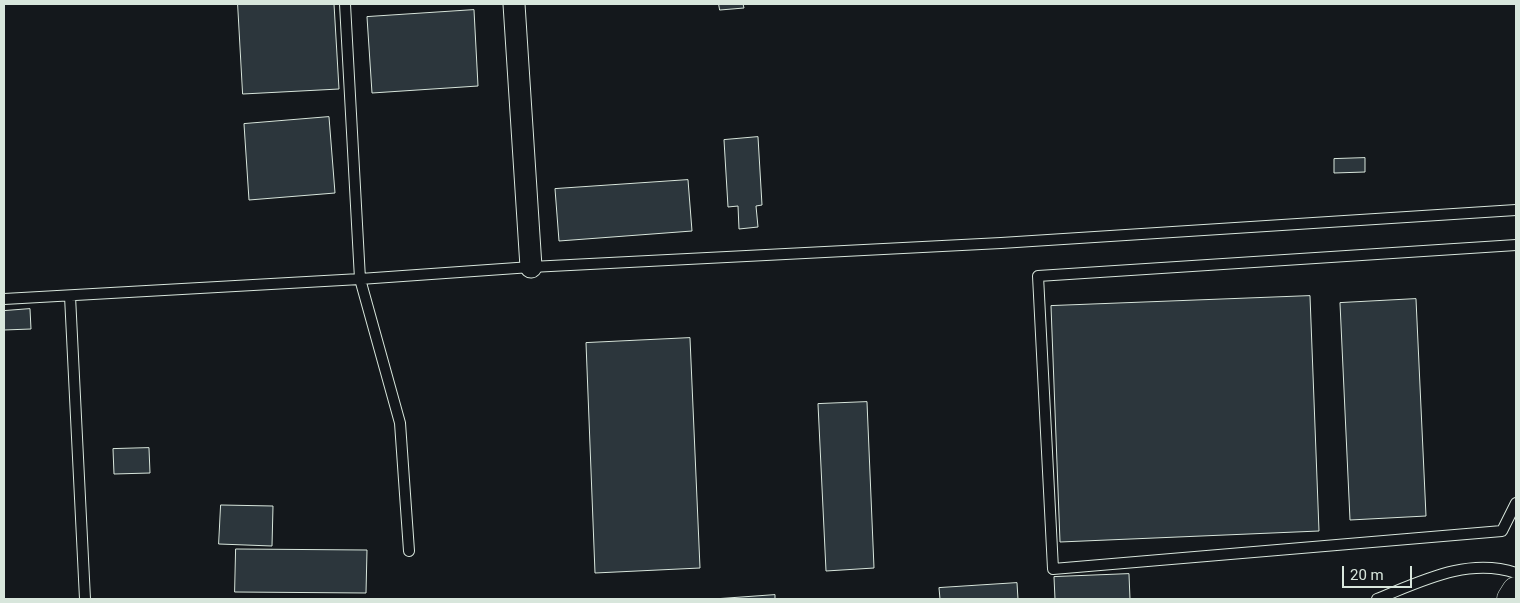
<!DOCTYPE html>
<style>
body{margin:0}
#map{position:relative;width:1520px;height:603px;overflow:hidden;background:#14181c;font-family:Roboto,sans-serif}
canvas{display:block}
.frame{position:absolute;inset:0;border:5px solid #d8e6dc;pointer-events:none}
.scale{position:absolute;left:1342px;top:566px;width:70px;height:22px;box-sizing:border-box;border:2px solid #d8e6dc;border-top:0;padding-left:6px;font-size:15px;line-height:18px;white-space:nowrap;color:#d8e6dc;-webkit-text-stroke:4px #14181c;paint-order:stroke}
</style>
<div id="map">
<canvas width="1520" height="603"></canvas>
<div class="frame"></div>
<div class="scale">20 m</div>
</div>
<script>
const context = document.querySelector('canvas').getContext('2d');
context.lineJoin = 'round';
function fillPath(path, color) {
  context.fillStyle = color;
  context.fill(path, 'evenodd');
}
function stroke(path, color, width, dash) {
  context.strokeStyle = color;
  context.lineWidth = width;
  context.lineCap = dash ? 'butt' : 'round';
  context.setLineDash(dash || []);
  context.stroke(path);
}
const building = new Path2D(`
 M 238,4 L 334,4 L 339,89 L 243,94 Z
 M 719,4 L 743,4 L 744,8 L 720,10 Z
 M 474,10 L 478,86 L 372,93 L 367,17 Z
 M 329,117 L 335,193 L 249,200 L 244,124 Z
 M 758,137 L 762,205 L 756,206 L 758,227 L 739,229 L 738,206 L 728,207 L 724,140 Z
 M 1365,158 L 1365,172 L 1334,173 L 1334,159 Z
 M 688,180 L 692,231 L 559,241 L 555,189 Z
 M 1310,296 L 1319,531 L 1060,542 L 1051,306 Z
 M 1416,299 L 1426,516 L 1350,520 L 1340,303 Z
 M 30,309 L 31,329 L 4,330 L 4,311 Z
 M 690,338 L 700,568 L 595,573 L 586,343 Z
 M 867,402 L 874,568 L 826,571 L 818,404 Z
 M 149,448 L 150,473 L 114,474 L 113,449 Z
 M 221,505 L 273,506 L 272,546 L 219,544 Z
 M 236,549 L 367,550 L 366,593 L 235,592 Z
 M 1129,574 L 1130,599 L 1055,599 L 1054,577 Z
 M 1017,583 L 1018,599 L 940,599 L 939,588 Z
 M 775,595 L 775,599 L 714,599 Z`);
const service = new Path2D(`
 M 345,4 L 360,279 L 400,423 L 409,551
 M 1516,245 L 1038,276 L 1053,569 L 1502,531 L 1516,503
 M 70,296 L 85,599
 M 4,299 L 360,279 L 531,267 L 1001,243 L 1516,210
 M 1377,599 C 1422,581 1468,557 1516,573`);
const minor = new Path2D(`
 M 514,4 L 531,267`);
const secondary = new Path2D(`
 M 1511,599 L 1516,591`);
fillPath(building, '#2c363c');
stroke(building, '#d8e6dc', 1);
stroke(service, '#d8e6dc', 12);
stroke(minor, '#d8e6dc', 23);
stroke(secondary, '#d8e6dc', 29);
stroke(service, '#14181c', 10);
stroke(minor, '#14181c', 21);
stroke(secondary, '#14181c', 28);
</script>
